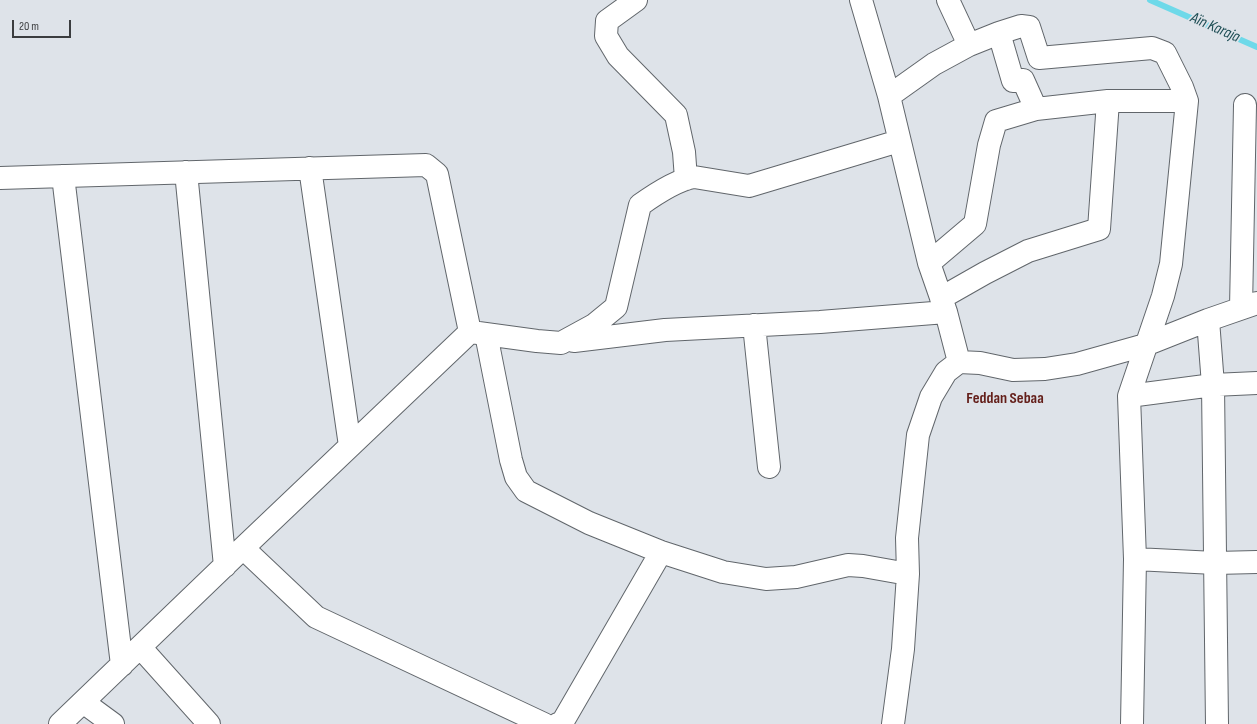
<!DOCTYPE html>
<meta charset="utf-8">
<style>
body{margin:0}
#map{position:relative;width:1257px;height:724px;overflow:hidden;background:#dee3e9;font-family:"Sofia Sans Condensed",sans-serif}
canvas{display:block}
.scale{position:absolute;left:12px;top:20px;width:59px;height:18px;box-sizing:border-box;border:2px solid #3b3d3f;border-top:0;padding-left:5px;font-size:12px;line-height:14px;white-space:nowrap;color:#3b3d3f;-webkit-text-stroke:3px #dee3e9;paint-order:stroke}
</style>
<div id="map">
<canvas width="1257" height="724"></canvas>
<div class="scale">20 m</div>
</div>
<script>
const context = document.querySelector('canvas').getContext('2d');
context.lineJoin = 'round';
function stroke(path, color, width, dash) {
  context.strokeStyle = color;
  context.lineWidth = width;
  context.lineCap = dash ? 'butt' : 'round';
  context.setLineDash(dash || []);
  context.stroke(path);
}
function write(font, color, halo, rows, align = 'center') {
  context.font = font + ' "Sofia Sans Condensed",sans-serif';
  context.lineWidth = 3.5;
  context.setLineDash([]);
  context.textBaseline = 'middle';
  context.strokeStyle = halo;
  context.fillStyle = color;
  for (const [text, x, y, turn = 0] of rows) {
    context.save();
    context.translate(x, y);
    context.rotate((+turn || 0) * Math.PI / 180);
    context.textAlign = isNaN(turn) ? turn : align;
    if (halo) context.strokeText(text, 0, 0);
    context.fillText(text, 0, 0);
    context.restore();
  }
}
const stream = new Path2D(`
 M 1150,0 L 1257,47`);
const minor = new Path2D(`
 M 636,0 L 607,21 L 606,36 L 618,56 L 676,115 L 684,152 L 686,179
 M 861,0 L 889,96 L 929,263 L 946,312 L 959,362
 M 948,0 L 969,45
 M 999,33 L 1013,81 L 1023,80 L 1036,109
 M 889,96 L 934,64 L 969,45 L 999,33 L 1021,26 L 1029,27 L 1039,58 L 1152,48 L 1165,53 L 1182,87 L 1187,101
 M 310,168 L 350,446
 M 186,172 L 225,566
 M 63,176 L 122,665
 M 0,178 L 426,165 L 437,174 L 470,332 L 243,548 L 60,724
 M 929,263 L 975,224 L 989,145 L 996,121 L 1036,109 L 1108,101
 M 941,298 L 985,273 L 1028,251 L 1099,229 L 1108,101 L 1187,101 L 1171,264 L 1163,296 L 1129,396 L 1135,559 L 1132,724
 M 1241,308 L 1245,105
 M 1208,320 L 1213,385 L 1217,724
 M 754,325 L 769,467
 M 471,332 L 537,341 L 561,343 L 594,325 L 616,307 L 640,205 C 654,195 677,180 694,177 L 749,186 L 899,141
 M 486,334 L 511,460 L 516,477 L 526,491 L 589,523 L 661,552 L 723,572 L 766,579 L 796,577 L 848,565 L 863,566 L 908,574
 M 574,341 L 665,330 L 820,322 L 946,312
 M 1129,396 L 1213,385 L 1257,383
 M 243,548 L 316,617 L 544,724
 M 1135,559 L 1215,563 L 1257,562
 M 140,647 L 209,724
 M 83,702 L 113,724
 M 558,724 L 562,723 L 661,552
 M 893,724 L 903,649 L 908,574 L 907,538 L 918,435 L 931,397 L 946,372 L 959,362 L 980,363 L 1013,370 L 1045,369 L 1077,364 L 1145,345 L 1208,320 L 1257,303`);
const waterNames = [
 ["Aïn Karaja",1215,28,24]
];
const neighbourhoodNames = [
 ["Feddan Sebaa",1005,399]
];
stroke(stream, '#6ed9e9', 6);
stroke(minor, '#61666b', 24);
stroke(minor, '#fff', 22);
write('italic 16px', '#1d4d54', '#dee3e9', waterNames);
write('bold 16px', '#631e19', '#dee3e9', neighbourhoodNames);
</script>
